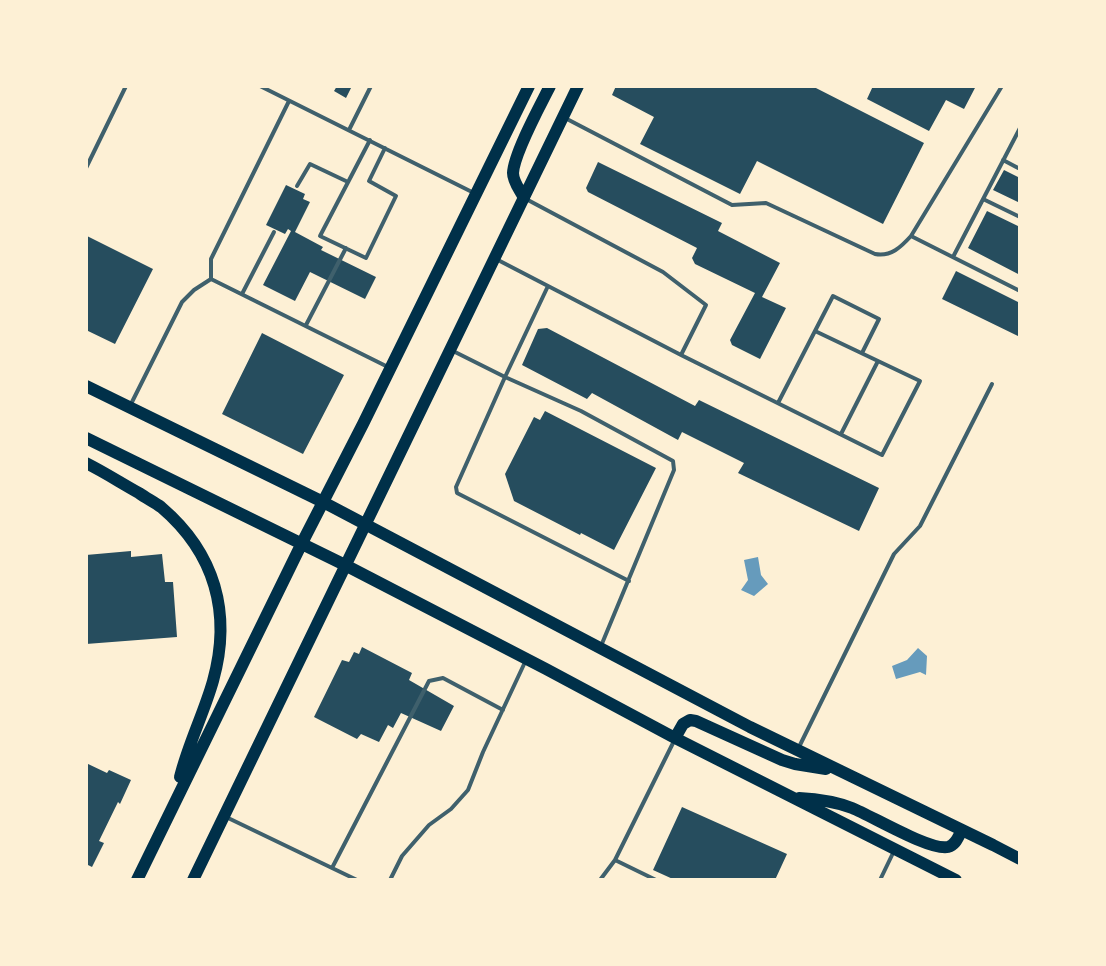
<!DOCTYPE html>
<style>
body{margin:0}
#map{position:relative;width:1106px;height:966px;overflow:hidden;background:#fdf0d5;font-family:"Noto Sans",sans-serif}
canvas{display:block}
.frame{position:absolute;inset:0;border:88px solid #fdf0d5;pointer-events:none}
</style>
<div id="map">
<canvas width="1106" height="966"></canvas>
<div class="frame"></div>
</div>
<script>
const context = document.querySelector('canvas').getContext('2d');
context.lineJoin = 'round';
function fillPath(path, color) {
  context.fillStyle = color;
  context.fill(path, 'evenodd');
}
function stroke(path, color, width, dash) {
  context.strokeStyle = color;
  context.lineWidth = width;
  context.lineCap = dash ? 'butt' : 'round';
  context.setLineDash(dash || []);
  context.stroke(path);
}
const water = new Path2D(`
 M 758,557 L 761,575 L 768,584 L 754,596 L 741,590 L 748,580 L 744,560 Z
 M 918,648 L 927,656 L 926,675 L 920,672 L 896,679 L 892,666 L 907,660 Z`);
const building = new Path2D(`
 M 337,86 L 352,86 L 346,98 L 334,91 Z
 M 616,86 L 812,86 L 924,143 L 883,224 L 757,161 L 740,194 L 640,144 L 654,117 L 612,95 Z
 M 873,86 L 976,86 L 964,109 L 946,100 L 929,131 L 867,99 Z
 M 598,162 L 722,223 L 718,231 L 780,263 L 762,297 L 786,308 L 760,359 L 732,345 L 730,340 L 755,293 L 695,264 L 692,258 L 697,248 L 588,192 L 586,188 Z
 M 1004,170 L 1020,178 L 1020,203 L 993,190 Z
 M 286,185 L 305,194 L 303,199 L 310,202 L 295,232 L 323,247 L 321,250 L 376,277 L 365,299 L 310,272 L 295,301 L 263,285 L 291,231 L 288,229 L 285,234 L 266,225 Z
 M 987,211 L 1020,227 L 1020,275 L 968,248 Z
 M 87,236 L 153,269 L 115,344 L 86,330 Z
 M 956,271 L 1020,303 L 1020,337 L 942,299 Z
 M 547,328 L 695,406 L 699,400 L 879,488 L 859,531 L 738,473 L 744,463 L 682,432 L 678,440 L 592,393 L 587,399 L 522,365 L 538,329 Z
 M 262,333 L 344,375 L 303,454 L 222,414 Z
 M 545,411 L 656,468 L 614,550 L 581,533 L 580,535 L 514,501 L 505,474 L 534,417 L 540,420 Z
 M 131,551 L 131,557 L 162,554 L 165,582 L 173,582 L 177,637 L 86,644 L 86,555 Z
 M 362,647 L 412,673 L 409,680 L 454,706 L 441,731 L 401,713 L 393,728 L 388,725 L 379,742 L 361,734 L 357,739 L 314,717 L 342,660 L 349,662 L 354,652 L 359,654 Z
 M 86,763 L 107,773 L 109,770 L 131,780 L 120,804 L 118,802 L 99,841 L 104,843 L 92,867 L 86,864 Z
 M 682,807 L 787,854 L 775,880 L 675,880 L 653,870 Z`);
const service = new Path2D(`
 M 260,86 L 474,193
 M 565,118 L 732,205 L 766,203 L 875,254 C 891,257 901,247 911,236 L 1002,86
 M 349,130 L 371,86
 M 370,140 L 320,236 L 366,258 L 396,196 L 369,181 L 385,148
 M 1003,160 L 1020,169
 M 86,168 L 126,86
 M 297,186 L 310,164 L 348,182
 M 526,199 L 663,272 L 706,305 L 681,355
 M 983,199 L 1020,217
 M 911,236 L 1020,291
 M 953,257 L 1020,128
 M 496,259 L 681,355 L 882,455 L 920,381 L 815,331 L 833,296 L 879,319 L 862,353
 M 211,279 L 388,367
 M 242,294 L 274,232
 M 306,325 L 346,248
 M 451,350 L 505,377 L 548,286
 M 778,403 L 815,331
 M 131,404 L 182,302 L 194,290 L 211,279 L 211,259 L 289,101
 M 841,434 L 878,361
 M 601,646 L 674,470 L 673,461 L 581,411 L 505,377 L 456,487 L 457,493 L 629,581
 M 799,747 L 894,554 L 920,526 L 992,384
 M 226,817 L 357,880
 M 615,860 L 656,880
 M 332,868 L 429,681 L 443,678 L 503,710
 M 390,880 L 402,856 L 429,825 L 451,809 L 468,790 L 483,752 L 526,660
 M 600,880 L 615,860 L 674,741
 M 880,880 L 894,851`);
const primary = new Path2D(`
 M 524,198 C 520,190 513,182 513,173 C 514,153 540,106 550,86
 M 86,386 L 323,502 L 750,727 L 993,845 L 1020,859
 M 86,438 L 345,565 L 546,669 L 675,738 L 956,880
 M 86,463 C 104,472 121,483 139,493 C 146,498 154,502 161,507 C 215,553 232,613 213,681 C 204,713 188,744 180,777
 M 675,738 L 683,724 L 690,720 L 696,721 L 782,760 L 795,764 L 826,769
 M 799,798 C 817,799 834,801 852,808 C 872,816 930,851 948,847 C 956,845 958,837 962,830
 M 137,880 L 301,545 L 363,424 L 529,86
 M 193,880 L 578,86`);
fillPath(water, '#669bbc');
fillPath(building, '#264d5e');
stroke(service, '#3f606c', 4);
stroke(primary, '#003049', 12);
</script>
